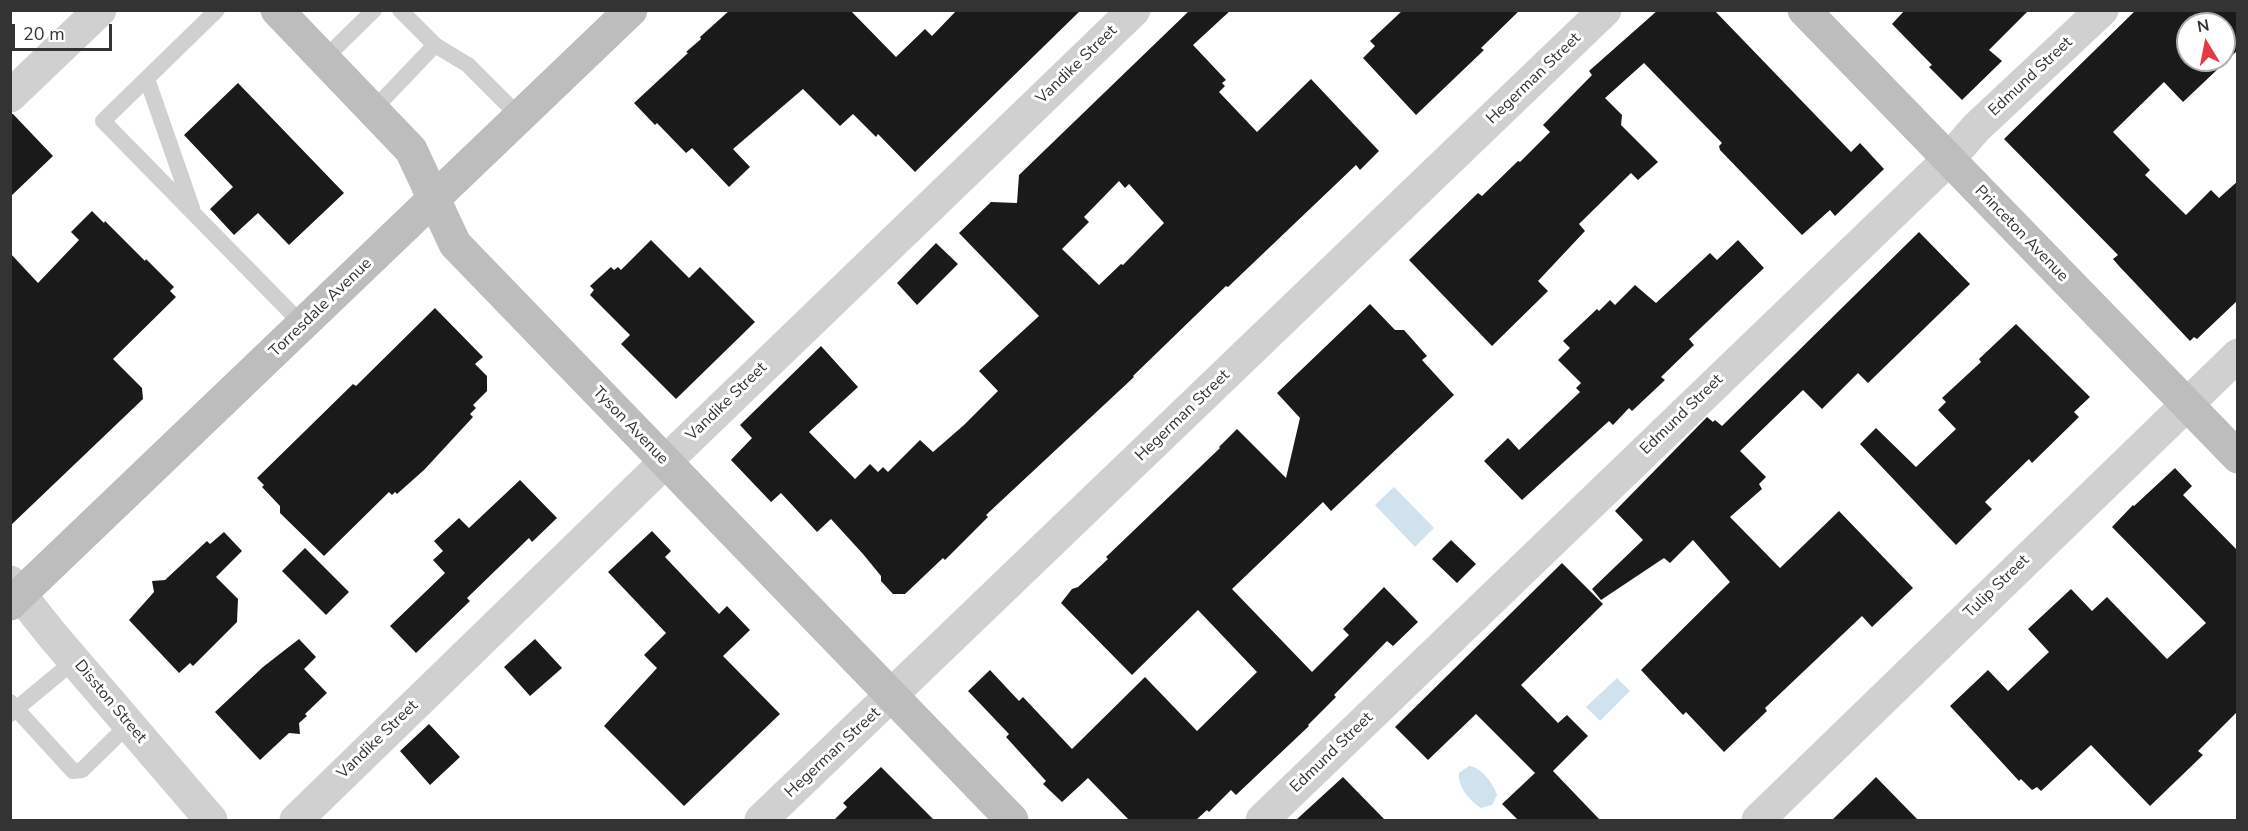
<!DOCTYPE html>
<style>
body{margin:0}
#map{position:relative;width:2248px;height:831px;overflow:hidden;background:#fff;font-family:"Nunito Sans",sans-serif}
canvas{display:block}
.frame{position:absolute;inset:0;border:12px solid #333;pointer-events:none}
.north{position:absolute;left:2176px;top:12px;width:60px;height:60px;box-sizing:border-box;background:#fff;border:2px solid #adadad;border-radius:50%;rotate:350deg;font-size:16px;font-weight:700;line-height:24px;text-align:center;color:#333}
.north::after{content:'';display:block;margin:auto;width:21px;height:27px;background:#e63946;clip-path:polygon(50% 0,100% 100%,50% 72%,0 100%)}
.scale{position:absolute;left:12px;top:24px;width:100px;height:27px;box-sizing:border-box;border:3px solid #333;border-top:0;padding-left:8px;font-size:18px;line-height:21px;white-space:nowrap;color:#333;-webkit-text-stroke:4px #fff;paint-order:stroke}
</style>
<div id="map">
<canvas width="2248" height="831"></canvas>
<div class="frame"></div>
<div class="north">N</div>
<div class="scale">20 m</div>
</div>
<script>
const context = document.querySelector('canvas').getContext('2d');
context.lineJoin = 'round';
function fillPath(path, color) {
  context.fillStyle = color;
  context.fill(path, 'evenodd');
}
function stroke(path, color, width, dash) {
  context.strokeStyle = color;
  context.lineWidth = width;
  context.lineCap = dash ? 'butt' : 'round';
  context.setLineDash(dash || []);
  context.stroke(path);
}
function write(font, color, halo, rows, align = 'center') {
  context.font = font + ' "Nunito Sans",sans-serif';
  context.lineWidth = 6;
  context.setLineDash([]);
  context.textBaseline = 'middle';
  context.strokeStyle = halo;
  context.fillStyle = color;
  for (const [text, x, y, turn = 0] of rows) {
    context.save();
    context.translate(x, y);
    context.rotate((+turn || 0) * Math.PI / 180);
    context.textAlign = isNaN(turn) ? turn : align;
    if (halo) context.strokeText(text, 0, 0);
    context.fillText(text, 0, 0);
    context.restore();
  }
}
const water = new Path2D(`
 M 1394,487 L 1434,528 L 1415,547 L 1375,505 Z
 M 1617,678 L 1630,691 L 1600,721 L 1586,707 Z
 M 1469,766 C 1481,767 1493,783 1497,795 L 1492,805 L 1481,808 C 1470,801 1457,786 1459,773 Z`);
const building = new Path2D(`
 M 730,10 L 850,10 L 896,57 L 925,29 L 932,36 L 957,10 L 1081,10 L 915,172 L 878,134 L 876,137 L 853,114 L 840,126 L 803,89 L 733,149 L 750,167 L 729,187 L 692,148 L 686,153 L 657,123 L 655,125 L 634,103 L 688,53 L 686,52 L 701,39 L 700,37 Z
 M 1190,10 L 1231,10 L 1193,45 L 1226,80 L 1222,83 L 1225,86 L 1219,92 L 1257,132 L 1311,79 L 1379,151 L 1360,170 L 1356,165 L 1228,287 L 1226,286 L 1133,376 L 1134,377 L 986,515 L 988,517 L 945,560 L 943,558 L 905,594 L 893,594 L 881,581 L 881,576 L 863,554 L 831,519 L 817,532 L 781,493 L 771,502 L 731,460 L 752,438 L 740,425 L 821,346 L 858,387 L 809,432 L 855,479 L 870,464 L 878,472 L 883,467 L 888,472 L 920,440 L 933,452 L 964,425 L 998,391 L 979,371 L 1039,316 L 959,233 L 991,202 L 1017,203 L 1019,175 ZM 1119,181 L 1125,188 L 1129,184 L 1164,223 L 1123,265 L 1121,264 L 1099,285 L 1062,249 L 1089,222 L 1084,217 Z
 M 1403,10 L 1520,10 L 1481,48 L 1484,50 L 1416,115 L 1363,58 L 1375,46 L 1370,41 Z
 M 1658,10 L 1714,10 L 1851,152 L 1860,143 L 1884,169 L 1835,216 L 1830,210 L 1802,235 L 1720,150 L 1719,146 L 1722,143 L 1644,63 L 1605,98 L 1622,115 L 1621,125 L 1658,162 L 1638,180 L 1631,173 L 1579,224 L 1585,231 L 1538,281 L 1548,291 L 1492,346 L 1409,260 L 1478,193 L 1482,196 L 1518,161 L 1520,162 L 1550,132 L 1543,125 L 1592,75 L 1589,71 Z
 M 1905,10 L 2029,10 L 1989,50 L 2002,61 L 1962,100 L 1929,67 L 1932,65 L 1892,24 Z
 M 2136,10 L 2238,10 L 2238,50 L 2183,102 L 2164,82 L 2113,132 L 2150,170 L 2145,175 L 2186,215 L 2211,190 L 2219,198 L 2238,181 L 2238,300 L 2197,339 L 2194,337 L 2190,341 L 2119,266 L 2113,259 L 2118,255 L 2004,139 ZM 2188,24 L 2224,24 L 2224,60 L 2188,60 Z
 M 238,83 L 344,193 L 289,245 L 258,213 L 234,235 L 210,209 L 233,187 L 184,135 Z
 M 10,114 L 13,114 L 53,156 L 10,197 Z
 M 92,211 L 104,223 L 105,221 L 145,261 L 146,259 L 174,287 L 170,291 L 176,297 L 113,359 L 142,388 L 143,399 L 10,526 L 10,253 L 38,283 L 79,240 L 71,232 Z
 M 1919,232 L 1970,284 L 1868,383 L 1858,373 L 1822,409 L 1803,390 L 1740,451 L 1766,477 L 1759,484 L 1762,489 L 1730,517 L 1780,568 L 1839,511 L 1913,588 L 1872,627 L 1862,616 L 1765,708 L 1767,711 L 1724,752 L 1686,712 L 1683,715 L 1641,670 L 1730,582 L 1693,540 L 1670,563 L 1664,558 L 1601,600 L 1592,589 L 1643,540 L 1615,511 L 1707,417 L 1713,422 L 1715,420 L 1722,426 Z
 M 651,240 L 689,278 L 700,267 L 755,322 L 676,399 L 621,344 L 630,335 L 590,295 L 594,290 L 590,286 L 611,267 L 614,270 L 618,267 L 621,270 Z
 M 1738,240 L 1764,268 L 1689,339 L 1694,345 L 1661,377 L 1665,380 L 1632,411 L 1629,408 L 1613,425 L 1609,421 L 1522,500 L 1484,461 L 1508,438 L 1519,450 L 1580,392 L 1576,388 L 1581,383 L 1558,360 L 1570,348 L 1563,341 L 1597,309 L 1599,311 L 1610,300 L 1615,305 L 1635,285 L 1656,303 L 1710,253 L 1717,260 Z
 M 936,243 L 958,264 L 917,305 L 897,283 Z
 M 1370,304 L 1395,330 L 1404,330 L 1427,356 L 1422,360 L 1454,395 L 1331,511 L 1323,502 L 1232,589 L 1312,672 L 1349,635 L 1343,629 L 1384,587 L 1418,622 L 1393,646 L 1387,641 L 1334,695 L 1336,697 L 1308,725 L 1309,726 L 1236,795 L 1231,790 L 1209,812 L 1207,810 L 1196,820 L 1129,820 L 1088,778 L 1062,802 L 1043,784 L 1046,781 L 1006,737 L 1009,734 L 968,691 L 990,670 L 1019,701 L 1023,697 L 1072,749 L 1145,677 L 1197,731 L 1257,672 L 1198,610 L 1132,675 L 1061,603 L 1072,589 L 1078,587 L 1108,559 L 1106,557 L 1220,448 L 1219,447 L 1237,429 L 1286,478 L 1300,418 L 1277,393 Z
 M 435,308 L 483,357 L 475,364 L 487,376 L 487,391 L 473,405 L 476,408 L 470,414 L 473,417 L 424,470 L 397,494 L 395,492 L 392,495 L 389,492 L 324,556 L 280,513 L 280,506 L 262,487 L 264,485 L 257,478 L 353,384 L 356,386 Z
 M 2016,324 L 2090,397 L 2074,412 L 2079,417 L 2032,463 L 2029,459 L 1985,502 L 1992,509 L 1956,545 L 1860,444 L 1876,428 L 1916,467 L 1956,429 L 1938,410 L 1946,402 L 1942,398 L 1981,362 L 1979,359 Z
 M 2175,468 L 2192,486 L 2183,495 L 2238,551 L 2238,711 L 2198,751 L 2203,755 L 2150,806 L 2091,745 L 2041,791 L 2037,787 L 2032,790 L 2021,779 L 2019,781 L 1950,706 L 1988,670 L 2008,691 L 2049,652 L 2028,629 L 2071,589 L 2092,611 L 2107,597 L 2167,659 L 2206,623 L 2112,527 L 2133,505 L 2134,506 Z
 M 520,480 L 557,518 L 532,542 L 529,538 L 467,598 L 470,601 L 416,653 L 390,626 L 445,573 L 433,560 L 443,551 L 434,541 L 459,518 L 469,528 Z
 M 652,531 L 671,551 L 665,557 L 719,614 L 727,606 L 750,630 L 723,656 L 780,714 L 684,806 L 604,726 L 657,668 L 644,655 L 666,633 L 608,572 Z
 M 224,532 L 242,551 L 216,577 L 238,599 L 237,622 L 193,666 L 190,663 L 179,673 L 129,620 L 154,592 L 152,581 L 165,580 L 207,541 L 210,544 Z
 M 1451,540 L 1476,564 L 1457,583 L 1432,559 Z
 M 305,548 L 349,592 L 326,615 L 282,571 Z
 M 1562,563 L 1603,604 L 1521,685 L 1558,723 L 1567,715 L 1588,736 L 1553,771 L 1600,820 L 1518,820 L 1502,804 L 1535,773 L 1476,714 L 1428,760 L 1395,727 Z
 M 299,639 L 316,657 L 304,669 L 327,693 L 305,714 L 307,716 L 299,723 L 300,734 L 289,733 L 260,760 L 215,712 L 263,667 Z
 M 535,639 L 562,668 L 530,696 L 504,667 Z
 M 429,724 L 460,757 L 430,785 L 400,751 Z
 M 881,767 L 934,820 L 834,820 L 847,807 L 843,803 Z
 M 1343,777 L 1385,820 L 1296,820 Z
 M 1876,777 L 1918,820 L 1832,820 L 1858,795 Z`);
const lane = new Path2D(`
 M 217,10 L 103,121 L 303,325
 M 435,45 L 468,65 L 520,117
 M 324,59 L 374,10
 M 147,79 L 192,208
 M 373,110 L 435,45 L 400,10
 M 10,702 L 73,771 L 82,770 L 129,724
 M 10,714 L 74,661`);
const street = new Path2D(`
 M 10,96 L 100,10
 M 10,582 L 53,636 L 211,820
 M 296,820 L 665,462 L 1134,10
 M 761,820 L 1605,10
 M 1262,820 L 1949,159 L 1976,128 L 2102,10
 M 1758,820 L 2238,355`);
const secondary = new Path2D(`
 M 277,10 L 411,150 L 455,244 L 1012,820
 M 1804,10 L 2238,457
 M 10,604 L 631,10`);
const streetNames = [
 ["Vandike Street",1077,65,-44],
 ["Edmund Street",2031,77,-43],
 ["Hegerman Street",1534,79,-44],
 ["Princeton Avenue",2021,234,46],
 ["Torresdale Avenue",321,308,-44],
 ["Vandike Street",727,402,-44],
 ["Edmund Street",1682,415,-44],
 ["Hegerman Street",1183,416,-44],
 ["Tyson Avenue",630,426,46],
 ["Tulip Street",1997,587,-44],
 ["Disston Street",110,702,50],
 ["Vandike Street",378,740,-44],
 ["Hegerman Street",833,753,-43],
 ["Edmund Street",1332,753,-44]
];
fillPath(water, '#cfe2ee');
fillPath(building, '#1a1a1a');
stroke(lane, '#d0d0d0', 16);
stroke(street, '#d0d0d0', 33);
stroke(secondary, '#bdbdbd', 33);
write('16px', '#333', '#fff', streetNames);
</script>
